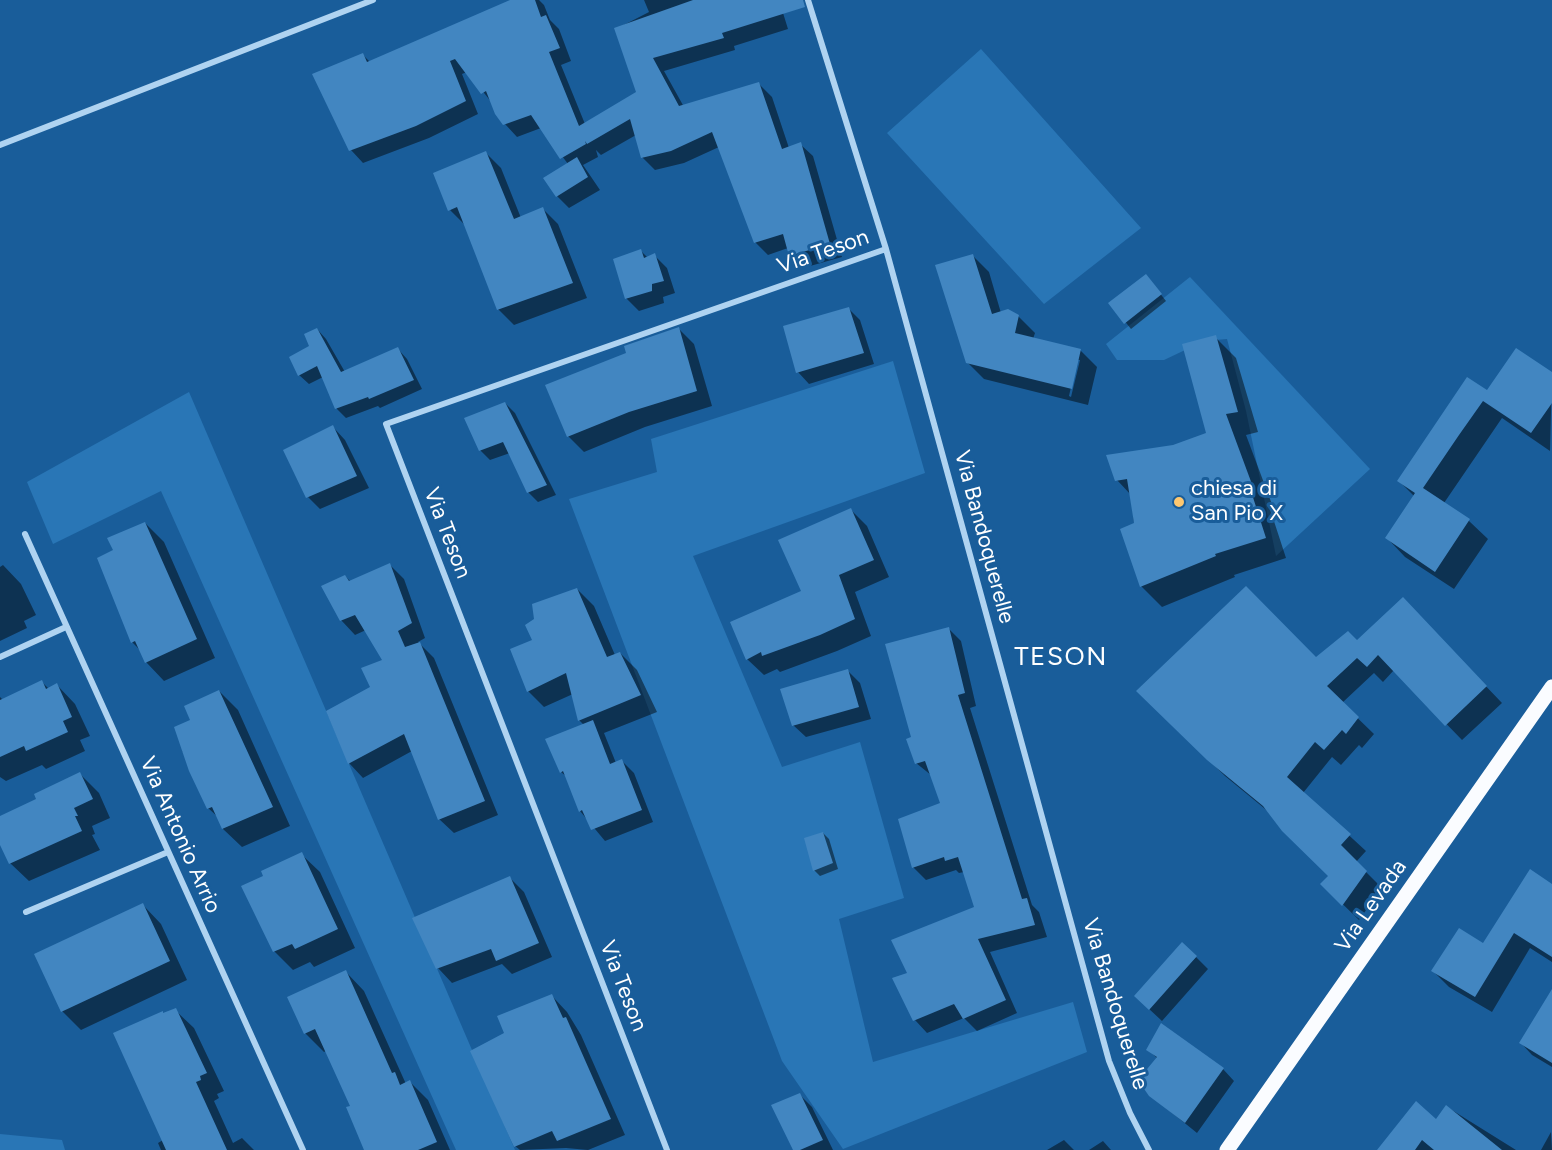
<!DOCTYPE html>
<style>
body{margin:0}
canvas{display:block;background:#195d9a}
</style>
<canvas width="1552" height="1150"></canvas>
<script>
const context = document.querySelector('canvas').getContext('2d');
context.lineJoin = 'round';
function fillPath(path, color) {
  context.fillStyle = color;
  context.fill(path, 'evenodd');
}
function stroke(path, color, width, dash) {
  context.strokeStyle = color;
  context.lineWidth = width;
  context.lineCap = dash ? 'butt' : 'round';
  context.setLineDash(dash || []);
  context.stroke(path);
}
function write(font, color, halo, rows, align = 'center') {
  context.font = font + ' Figtree,sans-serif';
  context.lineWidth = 6;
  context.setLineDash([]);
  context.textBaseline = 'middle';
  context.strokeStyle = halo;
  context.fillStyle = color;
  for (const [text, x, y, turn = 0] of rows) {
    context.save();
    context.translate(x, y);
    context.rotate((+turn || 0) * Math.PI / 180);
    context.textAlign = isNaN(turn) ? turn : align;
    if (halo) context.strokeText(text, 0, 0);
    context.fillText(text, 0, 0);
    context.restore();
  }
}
const green = new Path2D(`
 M 981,49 L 1141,228 L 1044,304 L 887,133 Z
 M 1190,277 L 1370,469 L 1276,556 L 1246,411 L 1227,339 L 1204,341 L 1164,360 L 1117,360 L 1106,344 Z
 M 893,361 L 925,473 L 693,556 L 782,767 L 860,742 L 904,898 L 839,919 L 873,1062 L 1073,1002 L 1087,1052 L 843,1149 L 782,1061 L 569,499 L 657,472 L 651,439 Z
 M 189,392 L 515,1150 L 456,1150 L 161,491 L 53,544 L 27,482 Z
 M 0,1134 L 62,1140 L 65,1150 L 0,1150 Z`);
const shadow = new Path2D(`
 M 514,0 L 539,0 L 544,5 L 550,20 L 559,29 L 571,61 L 561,65 L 585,124 L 638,92 L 616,29 L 649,12 L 644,0 L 779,0 L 788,29 L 734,46 L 735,50 L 664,71 L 684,107 L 759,84 L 772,97 L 789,148 L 800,144 L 813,156 L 842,257 L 803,268 L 790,255 L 788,248 L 768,255 L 755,242 L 719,147 L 684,163 L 655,170 L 642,157 L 636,135 L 601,155 L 596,150 L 598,157 L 583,165 L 600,190 L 569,208 L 557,196 L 568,164 L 541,128 L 517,137 L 505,124 L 493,104 L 467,72 L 462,74 L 478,114 L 429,138 L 363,163 L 351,150 L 363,55 L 370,62 Z
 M 486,153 L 501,168 L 521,218 L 543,209 L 558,224 L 587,298 L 514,325 L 498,309 L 465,225 L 450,210 Z
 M 640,250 L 648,258 L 654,255 L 667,268 L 675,293 L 663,297 L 664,303 L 639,311 L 626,298 Z
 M 973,256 L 989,272 L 1001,313 L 1018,316 L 1035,333 L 1033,339 L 1080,350 L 1097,367 L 1088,405 L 984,379 L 967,362 ZM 1077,360 L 1080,360 L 1071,397 L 1069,396 Z
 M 1151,282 L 1166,301 L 1131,329 L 1111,304 Z
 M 849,309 L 860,320 L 874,364 L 809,384 L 798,372 Z
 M 317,329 L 326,339 L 345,372 L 398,349 L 407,359 L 422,389 L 380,408 L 378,406 L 346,418 L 337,409 L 323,377 L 309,384 L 299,375 Z
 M 679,329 L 694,344 L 712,406 L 645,427 L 584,452 L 568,436 L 628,354 Z
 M 1215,337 L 1236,358 L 1258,432 L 1246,435 L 1273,507 L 1270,509 L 1286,558 L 1234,575 L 1235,577 L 1162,607 L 1141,586 L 1131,495 L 1117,480 L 1174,447 L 1208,434 Z
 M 1552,374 L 1550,451 L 1502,418 L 1444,503 L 1469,521 L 1488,539 L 1454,589 L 1405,557 L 1387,538 L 1415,497 L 1399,481 L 1488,392 Z
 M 505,403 L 515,413 L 556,495 L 538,502 L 528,492 L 510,453 L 490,460 L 480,450 Z
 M 333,427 L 345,440 L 369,488 L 320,509 L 308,497 Z
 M 851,510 L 867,526 L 889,577 L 855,592 L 871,636 L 837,651 L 780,672 L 777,669 L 764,675 L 747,659 L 803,592 Z
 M 145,523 L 164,542 L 215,658 L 164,681 L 146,662 L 141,651 L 132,642 L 115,551 Z
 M 389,564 L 404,579 L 425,638 L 418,642 L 434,658 L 498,815 L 454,833 L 439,819 L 412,751 L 363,778 L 349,763 L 372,688 L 385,660 L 366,630 L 355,635 L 341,620 L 345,576 L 351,582 Z
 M 3,565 L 21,584 L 36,615 L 24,621 L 27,628 L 0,641 L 0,567 Z
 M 577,589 L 594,606 L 615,655 L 620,653 L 637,670 L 657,712 L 604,733 L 616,763 L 621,760 L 634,773 L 653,822 L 605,841 L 580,811 L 567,777 L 561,772 L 584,725 L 579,720 L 573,694 L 544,707 L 528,691 L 534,641 Z
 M 1418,615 L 1502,703 L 1462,740 L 1394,670 L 1383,682 L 1374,673 L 1342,703 L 1374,734 L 1362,748 L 1359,745 L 1341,765 L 1332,757 L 1303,793 L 1366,851 L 1356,862 L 1382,888 L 1359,920 L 1322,884 L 1330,876 L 1270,813 L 1225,776 L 1138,691 L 1316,659 Z
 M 949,629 L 961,641 L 976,706 L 970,708 L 1032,905 L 1039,912 L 1047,937 L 990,952 L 1017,1013 L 977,1031 L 964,1018 L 927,1033 L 915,1020 L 976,908 L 964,872 L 959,873 L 956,870 L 926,880 L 913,867 L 942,804 L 931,775 L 916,763 L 913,738 Z
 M 848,671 L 860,683 L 871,719 L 806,737 L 793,725 Z
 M 42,682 L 49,689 L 57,685 L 75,704 L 90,736 L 80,740 L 85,751 L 46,769 L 42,765 L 6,781 L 0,777 L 0,697 L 3,700 Z
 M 219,691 L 238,710 L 290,826 L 242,847 L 223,829 L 219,818 L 208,808 L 182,750 L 185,748 L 192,720 Z
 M 80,774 L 99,793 L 110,818 L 92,826 L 95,834 L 92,835 L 100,850 L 29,881 L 10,863 L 0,842 L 0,817 L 38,800 Z
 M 823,833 L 829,839 L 838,869 L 820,876 L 814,870 Z
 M 301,854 L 320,872 L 355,948 L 314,967 L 310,962 L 293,970 L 274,951 L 265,876 Z
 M 510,878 L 524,892 L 552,957 L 512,974 L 502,964 L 452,983 L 438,968 Z
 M 1552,886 L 1552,962 L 1530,948 L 1492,1012 L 1449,987 L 1433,971 L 1484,945 Z
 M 143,905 L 161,924 L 187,980 L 81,1030 L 62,1011 Z
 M 1196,957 L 1208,969 L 1162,1021 L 1148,1008 Z
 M 346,972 L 364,991 L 406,1084 L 410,1082 L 428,1100 L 450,1150 L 365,1150 L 352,1107 L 326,1051 L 324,1052 L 305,1033 Z
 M 1552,992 L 1552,1067 L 1532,1055 L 1521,1043 Z
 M 552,996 L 567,1012 L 581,1035 L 625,1135 L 588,1150 L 566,1148 L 520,1150 L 515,1146 L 506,1034 Z
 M 175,1010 L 194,1028 L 224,1091 L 217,1094 L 219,1098 L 214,1101 L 233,1143 L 242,1138 L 254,1150 L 161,1150 L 158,1143 L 163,1140 L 164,1015 Z
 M 1148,1049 L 1223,1069 L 1234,1081 L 1197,1133 L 1150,1095 L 1158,1059 Z
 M 799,1094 L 812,1107 L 833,1150 L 795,1150 Z
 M 1447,1107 L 1516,1150 L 1379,1150 L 1436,1121 Z
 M 1551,1132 L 1552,1150 L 1541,1150 Z
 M 1064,1140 L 1074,1150 L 1047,1150 Z
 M 1103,1141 L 1111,1150 L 1089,1150 Z`);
const building = new Path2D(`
 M 510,0 L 535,0 L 541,17 L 546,15 L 560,48 L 549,52 L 579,126 L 636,92 L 614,28 L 693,0 L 803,0 L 805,7 L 722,33 L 724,38 L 653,58 L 679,106 L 759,82 L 782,149 L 801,142 L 830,244 L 789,256 L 783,234 L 754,243 L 712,132 L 671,151 L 641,158 L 630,119 L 587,144 L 585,141 L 586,144 L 560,159 L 531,115 L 503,125 L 495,114 L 486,91 L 481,94 L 455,59 L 450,61 L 466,101 L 416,126 L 349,151 L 312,74 L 363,53 L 367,62 Z
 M 486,151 L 514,219 L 543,207 L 573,283 L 497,310 L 457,207 L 448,211 L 433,173 Z
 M 577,157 L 588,177 L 556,197 L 543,178 Z
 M 641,249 L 644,258 L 655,253 L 664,281 L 652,284 L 652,291 L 625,299 L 613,259 Z
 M 973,254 L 992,314 L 1008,309 L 1019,315 L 1015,333 L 1081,349 L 1072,389 L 966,363 L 935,265 Z
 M 1146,274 L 1162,294 L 1124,324 L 1108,303 Z
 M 849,307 L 864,353 L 796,373 L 783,326 Z
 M 679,327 L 697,391 L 629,412 L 567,437 L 545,385 L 626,353 L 624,346 Z
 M 317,328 L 341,372 L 398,347 L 414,380 L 369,399 L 368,397 L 335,409 L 317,366 L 298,376 L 289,357 L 309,346 L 304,334 Z
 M 1216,335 L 1238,412 L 1226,414 L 1253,487 L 1250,488 L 1266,538 L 1215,554 L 1216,556 L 1140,587 L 1120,529 L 1134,523 L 1127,479 L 1115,481 L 1106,455 L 1173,445 L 1206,433 L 1182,344 Z
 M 1516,348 L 1552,372 L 1552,403 L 1531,433 L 1483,401 L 1459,435 L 1423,488 L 1470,519 L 1435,572 L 1385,538 L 1415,493 L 1397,481 L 1467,377 L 1487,390 Z
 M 505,402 L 547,485 L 527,493 L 503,442 L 479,451 L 464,418 Z
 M 333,425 L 357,476 L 306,498 L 283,450 Z
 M 851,508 L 874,560 L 839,575 L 855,619 L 820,635 L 762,656 L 761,652 L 746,660 L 730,622 L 801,591 L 778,540 Z
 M 145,522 L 197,639 L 145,663 L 135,641 L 131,643 L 97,558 L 113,550 L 107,538 Z
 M 390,563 L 412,623 L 398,631 L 405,647 L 420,642 L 485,801 L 438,820 L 404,734 L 348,764 L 326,711 L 370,687 L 361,668 L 382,660 L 355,615 L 340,621 L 321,586 L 345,575 L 349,581 Z
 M 1246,586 L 1316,657 L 1348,631 L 1357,640 L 1403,597 L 1487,686 L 1445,726 L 1378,655 L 1367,667 L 1357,658 L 1327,686 L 1359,717 L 1346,734 L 1342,730 L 1324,750 L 1315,742 L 1287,777 L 1351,834 L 1341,845 L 1367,871 L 1342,906 L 1320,884 L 1328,876 L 1282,831 L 1263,806 L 1207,760 L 1136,691 Z
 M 577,588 L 607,657 L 620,652 L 641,695 L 578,721 L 566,673 L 527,692 L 510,649 L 532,640 L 525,625 L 534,619 L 532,604 Z
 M 949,627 L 965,693 L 958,695 L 1022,899 L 1027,898 L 1035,925 L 978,939 L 1006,1000 L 963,1019 L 954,1004 L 913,1021 L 892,978 L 907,973 L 891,940 L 974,907 L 958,857 L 945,861 L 944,857 L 912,868 L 898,819 L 940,803 L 925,761 L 915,764 L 906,739 L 911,737 L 885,644 Z
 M 848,669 L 859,707 L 792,726 L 780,689 Z
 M 42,680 L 46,689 L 57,683 L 72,717 L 63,721 L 68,732 L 26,751 L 24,746 L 0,757 L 0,700 Z
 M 219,690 L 273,807 L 222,829 L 212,807 L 207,809 L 189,771 L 174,727 L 190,720 L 184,706 Z
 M 593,720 L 610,764 L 622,759 L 642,810 L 591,830 L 582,810 L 579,812 L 563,771 L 560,773 L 545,739 Z
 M 80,772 L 93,799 L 74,808 L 78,816 L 75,816 L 82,831 L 9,864 L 0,845 L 0,816 L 36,799 L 34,794 Z
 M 823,832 L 833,863 L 813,871 L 804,838 Z
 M 302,852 L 338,929 L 295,949 L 292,944 L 273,952 L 241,886 L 263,876 L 261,871 Z
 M 1530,869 L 1552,884 L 1552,957 L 1514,933 L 1475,997 L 1431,971 L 1459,928 L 1483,943 Z
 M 510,876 L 539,943 L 496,961 L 491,949 L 436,969 L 412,918 Z
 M 143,903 L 170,961 L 61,1012 L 34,954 Z
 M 1182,942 L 1197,956 L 1149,1010 L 1134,996 Z
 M 346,970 L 392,1073 L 395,1072 L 400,1085 L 410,1080 L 437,1142 L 418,1150 L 364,1150 L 346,1107 L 350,1106 L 315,1029 L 304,1034 L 287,997 Z
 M 1552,989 L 1552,1063 L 1519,1043 Z
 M 552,994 L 563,1018 L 566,1017 L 611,1119 L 557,1141 L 552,1131 L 514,1147 L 470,1051 L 504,1033 L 497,1016 Z
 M 176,1008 L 207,1073 L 200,1076 L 201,1080 L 196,1082 L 227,1150 L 166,1150 L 113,1033 L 163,1011 L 163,1013 Z
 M 1161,1023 L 1224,1068 L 1185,1123 L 1149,1096 L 1138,1080 L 1157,1057 L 1146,1050 Z
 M 800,1093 L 823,1140 L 800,1150 L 793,1150 L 771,1105 Z
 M 1416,1101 L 1436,1119 L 1446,1105 L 1502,1150 L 1434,1150 L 1422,1140 L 1415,1150 L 1377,1150 Z`);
const street = new Path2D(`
 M 808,0 L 886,249 L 1109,1061 L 1130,1113 L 1149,1150
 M 0,145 L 373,0
 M 25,534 L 303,1150
 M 0,657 L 66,627
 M 26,912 L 168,852
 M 667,1150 L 386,424 L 886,249`);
const primary = new Path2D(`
 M 1227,1150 L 1552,687`);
const markers = [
 [1179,502,6,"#ffc870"]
];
const streetNames = [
 ["Via Teson",823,252,-19],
 ["Via Teson",447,533,69],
 ["Via Bandoquerelle",984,537,75],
 ["Via Antonio Arrio",180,835,66],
 ["Via Levada",1371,906,-55],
 ["Via Teson",623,986,69],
 ["Via Bandoquerelle",1115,1004,73]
];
const poiNames = [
 ["chiesa di",1191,489],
 ["San Pio X",1191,514]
];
const quarterNames = [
 ["TESON",1061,657]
];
fillPath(green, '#2976b6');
fillPath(shadow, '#0007');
fillPath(building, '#4286c1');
stroke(street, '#afd3f1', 6);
stroke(primary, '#fafcff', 15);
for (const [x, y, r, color] of markers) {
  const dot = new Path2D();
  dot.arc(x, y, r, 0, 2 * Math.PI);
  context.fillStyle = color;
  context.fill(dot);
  stroke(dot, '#195d9a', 2);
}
write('22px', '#fff', '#195d9a', streetNames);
write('22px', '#fff', '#195d9a', poiNames, 'left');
context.letterSpacing = '1.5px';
write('26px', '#fff', '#195d9a', quarterNames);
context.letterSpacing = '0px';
</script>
